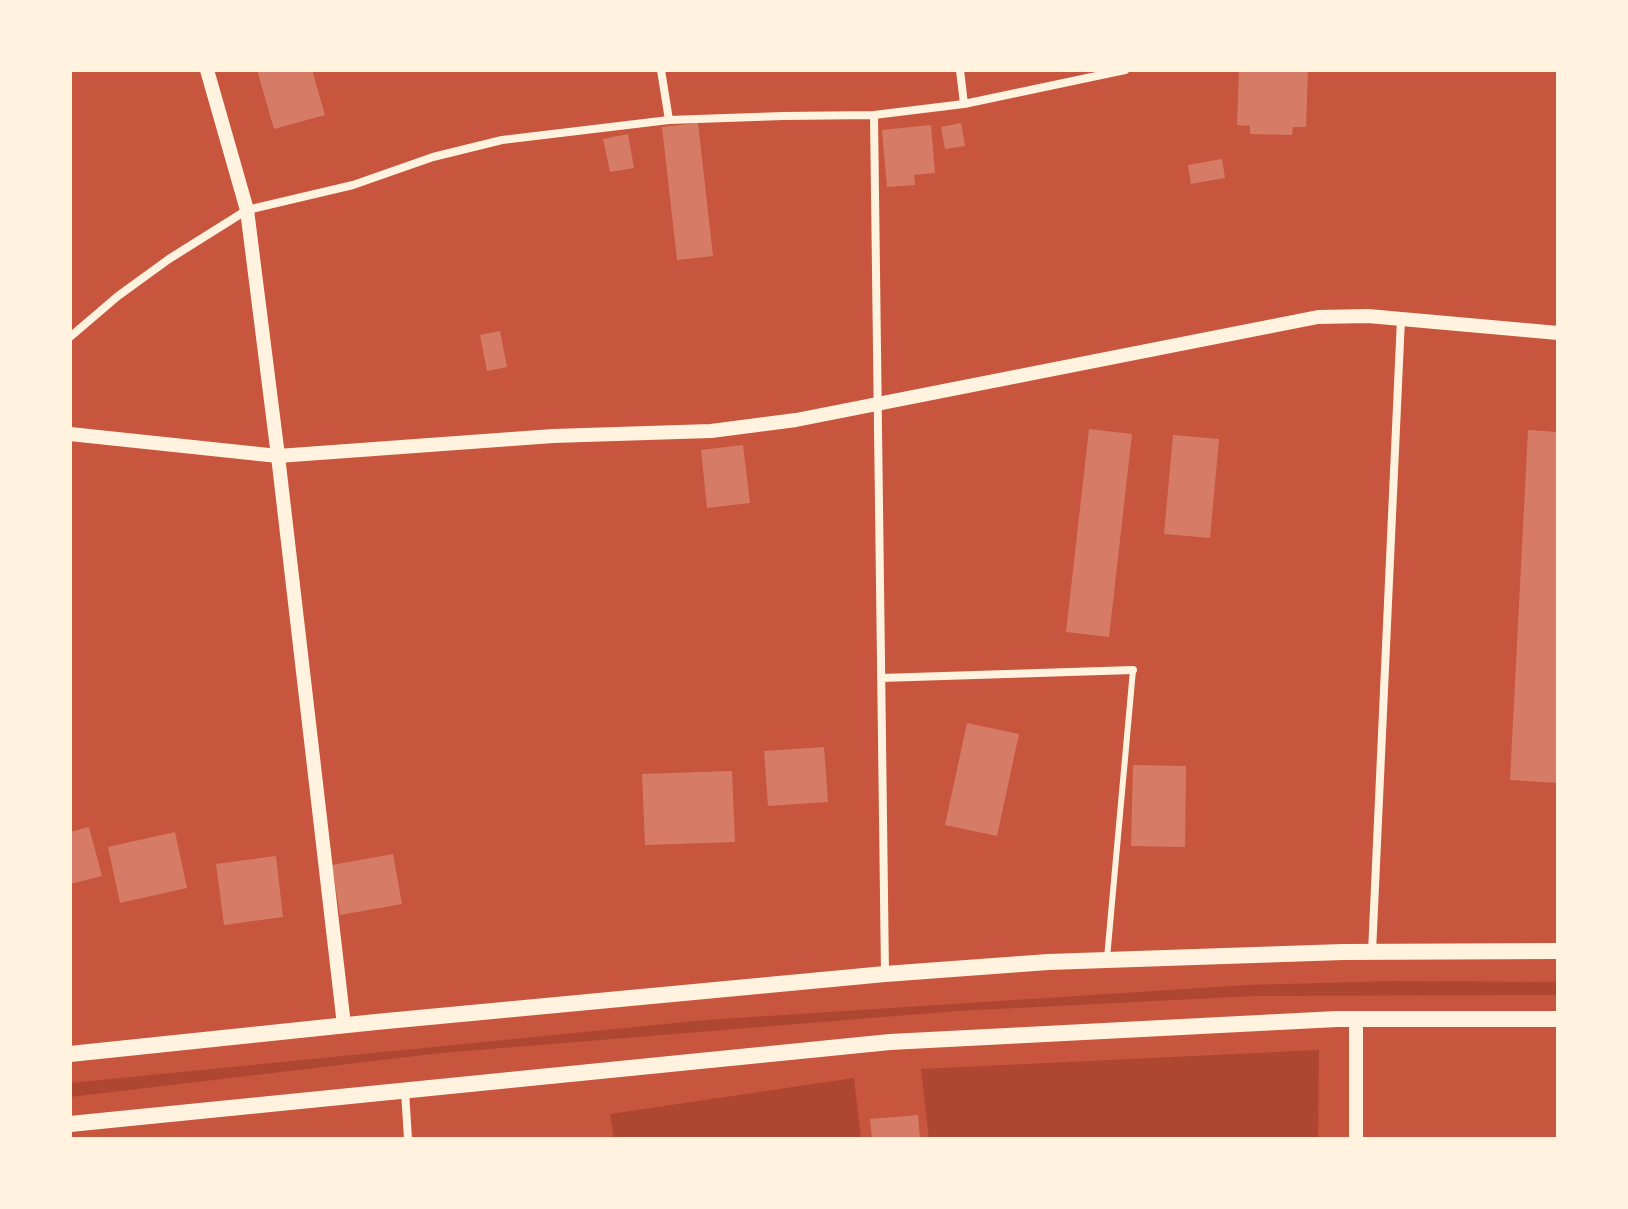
<!DOCTYPE html>
<style>
body{margin:0}
#map{position:relative;width:1628px;height:1209px;overflow:hidden;background:#c8553d;font-family:"Sofia Sans Condensed",sans-serif}
canvas{display:block}
.frame{position:absolute;inset:0;border:72px solid #fff3e0;pointer-events:none}
</style>
<div id="map">
<canvas width="1628" height="1209"></canvas>
<div class="frame"></div>
</div>
<script>
const context = document.querySelector('canvas').getContext('2d');
context.lineJoin = 'round';
function fillPath(path, color) {
  context.fillStyle = color;
  context.fill(path, 'evenodd');
}
function stroke(path, color, width, dash) {
  context.strokeStyle = color;
  context.lineWidth = width;
  context.lineCap = dash ? 'butt' : 'round';
  context.setLineDash(dash || []);
  context.stroke(path);
}
const green = new Path2D(`
 M 1394,981 L 1558,982 L 1558,995 L 1255,996 L 957,1011 L 441,1053 L 70,1097 L 70,1083 L 706,1020 L 1247,985 Z
 M 1319,1050 L 1318,1139 L 929,1139 L 921,1069 Z
 M 854,1078 L 861,1139 L 614,1139 L 610,1114 Z`);
const building = new Path2D(`
 M 257,70 L 312,70 L 325,115 L 274,129 Z
 M 1239,70 L 1308,70 L 1306,127 L 1293,127 L 1292,135 L 1250,134 L 1250,126 L 1237,125 Z
 M 698,123 L 713,256 L 677,260 L 662,127 Z
 M 961,123 L 965,146 L 945,149 L 941,127 Z
 M 931,125 L 935,173 L 914,175 L 915,185 L 887,187 L 882,130 Z
 M 628,134 L 634,168 L 610,172 L 603,139 Z
 M 1222,159 L 1225,178 L 1191,184 L 1188,165 Z
 M 500,331 L 507,367 L 487,371 L 480,335 Z
 M 1089,429 L 1132,434 L 1109,637 L 1066,632 Z
 M 1528,430 L 1558,432 L 1558,783 L 1510,780 Z
 M 1173,435 L 1219,439 L 1210,538 L 1164,534 Z
 M 743,445 L 750,503 L 707,508 L 701,450 Z
 M 967,723 L 1019,734 L 997,836 L 945,825 Z
 M 824,747 L 828,802 L 768,806 L 764,751 Z
 M 1133,765 L 1186,766 L 1185,847 L 1131,846 Z
 M 732,771 L 735,842 L 645,845 L 642,774 Z
 M 89,827 L 102,876 L 70,884 L 70,832 Z
 M 175,832 L 187,888 L 120,903 L 108,847 Z
 M 393,854 L 402,904 L 340,915 L 332,865 Z
 M 276,856 L 283,917 L 224,925 L 216,864 Z
 M 918,1115 L 920,1139 L 872,1139 L 870,1119 Z`);
const service = new Path2D(`
 M 1107,958 L 1133,670`);
const minor = new Path2D(`
 M 661,70 L 669,120
 M 960,70 L 964,104
 M 874,115 L 885,974
 M 70,337 L 118,296 L 169,259 L 247,210 L 353,185 L 433,157 L 502,140 L 669,120 L 783,116 L 874,115 L 964,104 L 1125,70
 M 881,678 L 1133,670
 M 1372,952 L 1401,319
 M 405,1091 L 408,1139`);
const tertiary = new Path2D(`
 M 207,70 L 247,210 L 278,456 L 344,1025
 M 70,434 L 278,456 L 553,436 L 711,431 L 796,420 L 1318,317 L 1368,316 L 1558,333
 M 1356,1019 L 1356,1139`);
const secondary = new Path2D(`
 M 70,1054 L 376,1022 L 885,974 L 1048,962 L 1343,952 L 1558,951
 M 70,1124 L 890,1042 L 1337,1019 L 1558,1019`);
fillPath(green, '#ae4732');
fillPath(building, '#d67c66');
stroke(service, '#fff3e0', 6);
stroke(minor, '#fff3e0', 8);
stroke(tertiary, '#fff3e0', 14);
stroke(secondary, '#fff3e0', 16);
</script>
